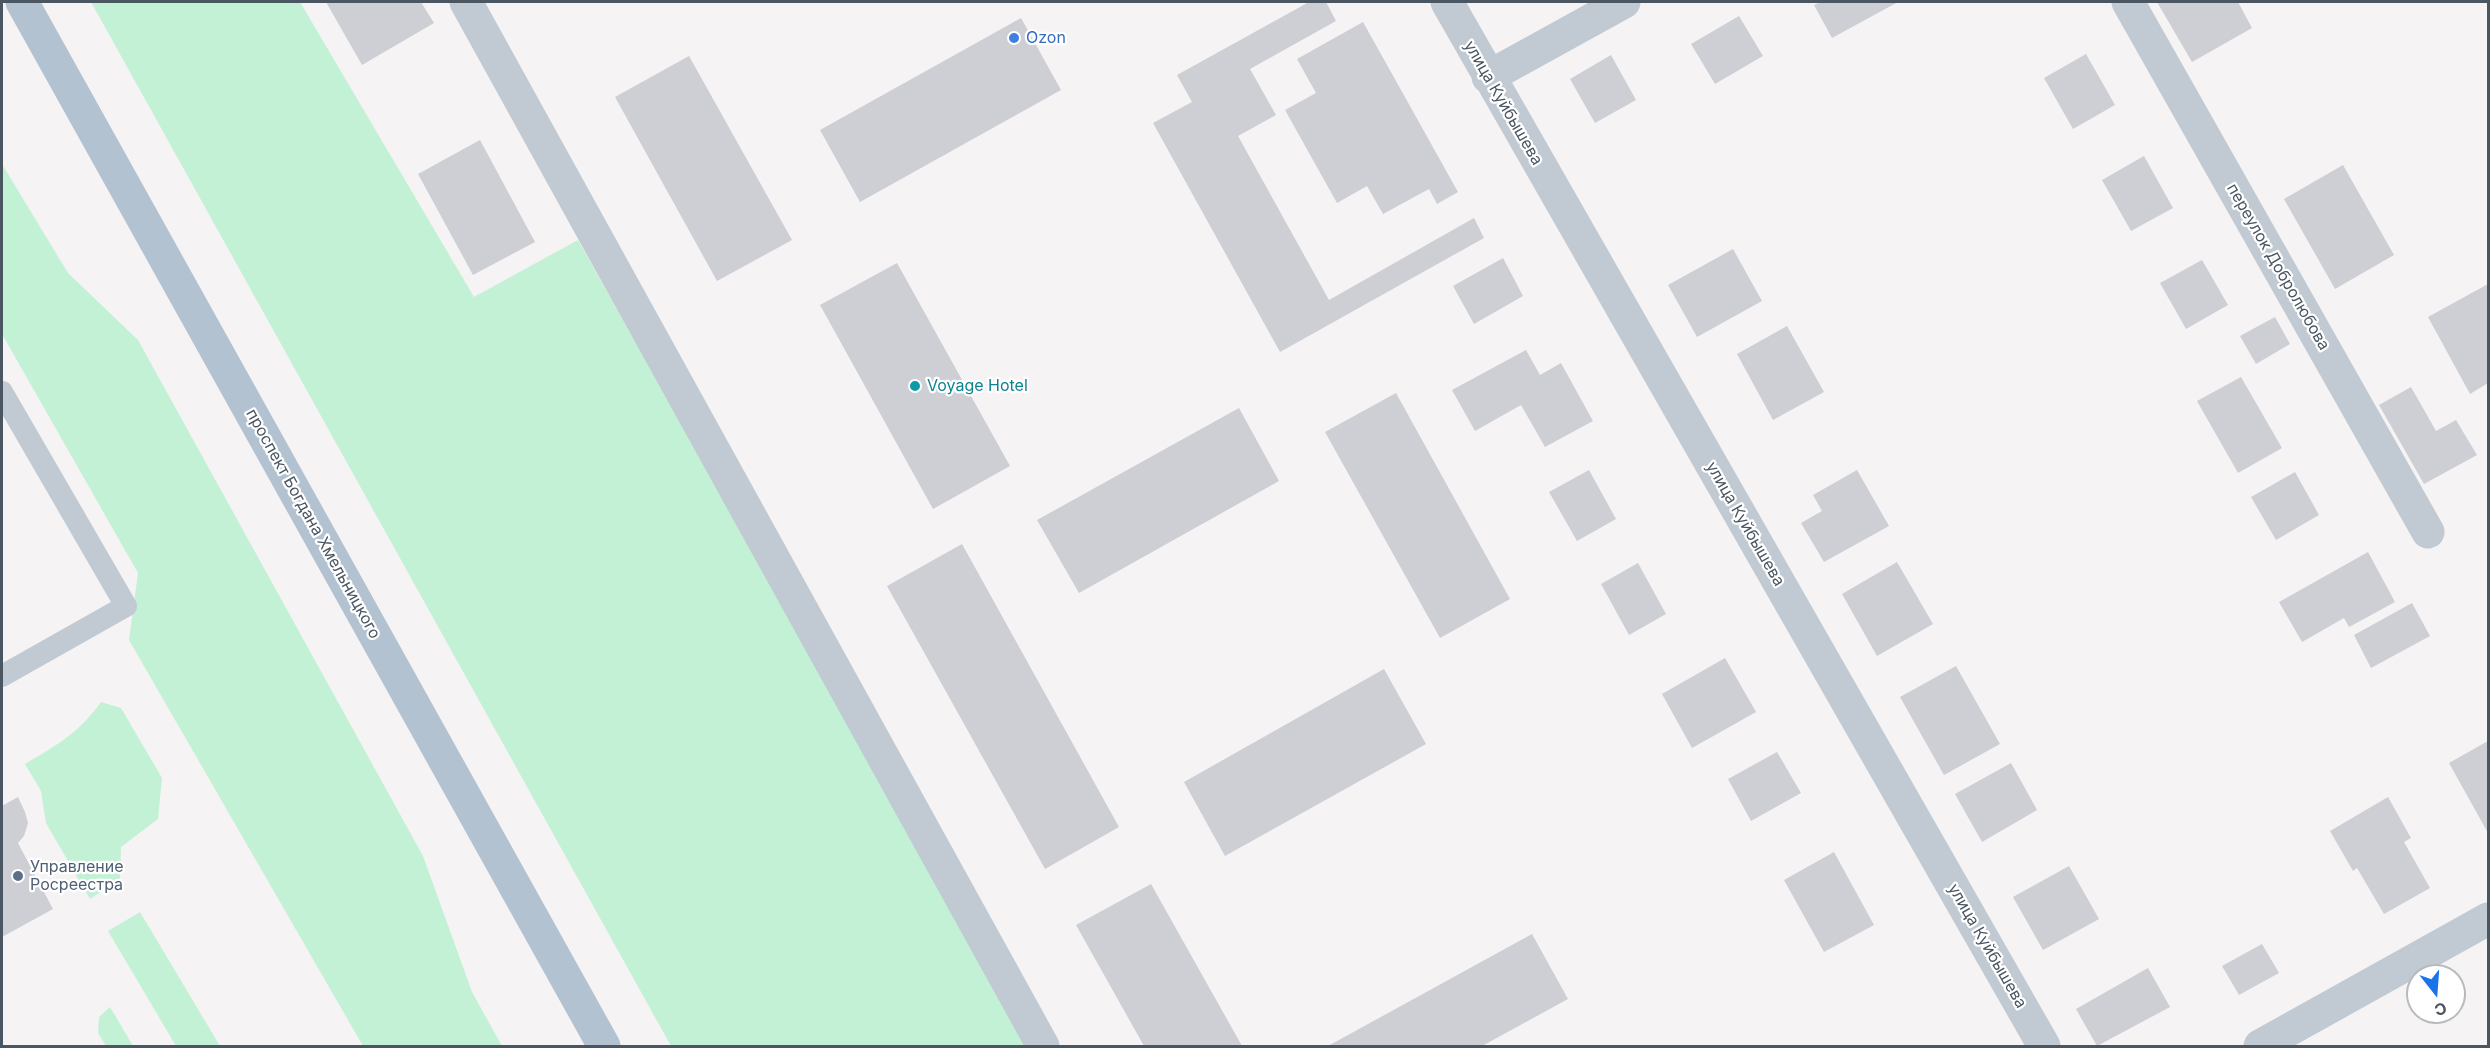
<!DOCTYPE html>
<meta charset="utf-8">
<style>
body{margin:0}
#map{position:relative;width:2490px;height:1048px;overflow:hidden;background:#f5f3f3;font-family:Inter,sans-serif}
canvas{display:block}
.frame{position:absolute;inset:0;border:3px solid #4a5661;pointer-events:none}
.north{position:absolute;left:2406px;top:964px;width:60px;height:60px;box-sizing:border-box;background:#fff;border:2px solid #b7bbc0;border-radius:50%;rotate:163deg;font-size:16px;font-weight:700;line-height:24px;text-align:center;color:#4a5661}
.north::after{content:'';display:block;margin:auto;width:21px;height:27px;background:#1a73e8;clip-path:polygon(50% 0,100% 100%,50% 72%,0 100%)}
</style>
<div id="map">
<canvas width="2490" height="1048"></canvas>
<div class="frame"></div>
<div class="north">С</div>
</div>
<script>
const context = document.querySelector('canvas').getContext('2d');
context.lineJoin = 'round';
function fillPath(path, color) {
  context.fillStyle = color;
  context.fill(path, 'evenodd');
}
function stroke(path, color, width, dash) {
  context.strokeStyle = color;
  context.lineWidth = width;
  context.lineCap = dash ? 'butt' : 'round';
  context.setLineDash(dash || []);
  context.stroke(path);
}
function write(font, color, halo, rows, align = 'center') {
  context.font = font + ' Inter,sans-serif';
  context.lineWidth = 4.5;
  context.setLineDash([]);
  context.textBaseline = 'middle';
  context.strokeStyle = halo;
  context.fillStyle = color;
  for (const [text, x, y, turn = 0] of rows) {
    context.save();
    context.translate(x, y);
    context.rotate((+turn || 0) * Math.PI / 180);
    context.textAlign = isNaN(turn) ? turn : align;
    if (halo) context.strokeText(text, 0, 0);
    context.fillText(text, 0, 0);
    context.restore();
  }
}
const green = new Path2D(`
 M 91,2 L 300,2 L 474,297 L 578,240 L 1030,1046 L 671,1046 Z
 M 2,164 L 68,273 L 138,340 L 423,856 L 472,992 L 502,1046 L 363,1046 L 129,640 L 138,573 L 2,334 Z
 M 101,702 L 121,708 L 162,778 L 158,819 L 121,847 L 120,879 L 90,899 L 46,823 L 41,791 L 25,764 C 57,745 79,733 101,702 Z
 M 140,912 L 220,1046 L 176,1046 L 108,931 Z
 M 110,1007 L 133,1046 L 106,1046 L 98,1033 L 99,1017 Z`);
const building = new Path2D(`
 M 326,2 L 421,2 L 434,23 L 362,65 Z
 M 1309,2 L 1326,2 L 1336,21 L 1250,69 L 1276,115 L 1238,136 L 1329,300 L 1474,218 L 1484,238 L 1280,352 L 1153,123 L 1192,102 L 1177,75 Z
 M 1821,2 L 1898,2 L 1832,38 L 1814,5 Z
 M 2157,2 L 2238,2 L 2252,28 L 2192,62 Z
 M 1739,16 L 1763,56 L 1715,84 L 1691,44 Z
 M 1021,18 L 1061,90 L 860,202 L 820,130 Z
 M 1363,22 L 1458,192 L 1437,204 L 1429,189 L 1383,214 L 1367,186 L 1337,203 L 1285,110 L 1316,93 L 1297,59 Z
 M 2086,54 L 2115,105 L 2073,129 L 2044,78 Z
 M 1611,55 L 1636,100 L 1595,123 L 1570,79 Z
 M 689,56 L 792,240 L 717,281 L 615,97 Z
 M 480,140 L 535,242 L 473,275 L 418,174 Z
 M 2144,156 L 2173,208 L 2131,231 L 2102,180 Z
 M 2343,165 L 2394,255 L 2335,289 L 2284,199 Z
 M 1733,249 L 1762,301 L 1697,337 L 1668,285 Z
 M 1503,258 L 1523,296 L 1474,324 L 1453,286 Z
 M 2202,260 L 2228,305 L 2186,329 L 2160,283 Z
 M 897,263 L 1010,466 L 933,509 L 820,305 Z
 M 2488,284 L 2488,383 L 2470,394 L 2428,317 Z
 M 2275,317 L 2290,344 L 2256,364 L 2240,336 Z
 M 1787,326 L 1824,392 L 1773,420 L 1737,354 Z
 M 1526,350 L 1540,375 L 1561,363 L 1593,421 L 1545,447 L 1521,405 L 1475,431 L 1452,390 Z
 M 2241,377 L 2282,448 L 2238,473 L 2197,401 Z
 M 2411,387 L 2436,431 L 2456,420 L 2477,455 L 2424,484 L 2379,405 Z
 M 1396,393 L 1510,599 L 1440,638 L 1325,432 Z
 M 1239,408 L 1279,481 L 1079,593 L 1037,520 Z
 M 1589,470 L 1616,519 L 1577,541 L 1549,492 Z
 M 1857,470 L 1889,526 L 1824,562 L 1801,523 L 1822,511 L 1813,495 Z
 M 2295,472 L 2319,515 L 2276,540 L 2251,497 Z
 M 962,544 L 1119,827 L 1045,869 L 887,586 Z
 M 2368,552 L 2395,602 L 2349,627 L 2344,618 L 2302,642 L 2279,602 Z
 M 1897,562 L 1933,624 L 1877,656 L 1842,594 Z
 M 1638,563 L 1666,614 L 1629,635 L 1601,584 Z
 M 2412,603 L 2430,636 L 2371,668 L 2354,635 Z
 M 1725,658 L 1756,712 L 1692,748 L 1662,694 Z
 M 1956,666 L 2000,744 L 1944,775 L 1900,697 Z
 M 1384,669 L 1426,744 L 1225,856 L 1184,782 Z
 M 2488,741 L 2488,833 L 2449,763 Z
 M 1777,752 L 1801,793 L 1751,821 L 1728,779 Z
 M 2011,763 L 2037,810 L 1982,842 L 1955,794 Z
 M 18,797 L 25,812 L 28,823 L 24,836 L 18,843 L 53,909 L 2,937 L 2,806 Z
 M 2388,797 L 2411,838 L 2404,842 L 2430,888 L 2384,914 L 2357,868 L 2353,871 L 2330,831 Z
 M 1834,852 L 1874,925 L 1824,952 L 1784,880 Z
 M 2069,866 L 2099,919 L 2043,950 L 2013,897 Z
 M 1151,884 L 1242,1046 L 1144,1046 L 1076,925 Z
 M 1532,934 L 1568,999 L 1482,1046 L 1328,1046 Z
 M 2262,944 L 2279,973 L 2239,995 L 2222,966 Z
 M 2148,968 L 2170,1007 L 2097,1046 L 2076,1009 Z`);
const service = new Path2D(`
 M 2,392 L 126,606 L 2,676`);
const minor = new Path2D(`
 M 466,2 L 1043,1046
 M 1447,2 L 2044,1046
 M 2128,2 L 2428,532
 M 1488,77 L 1624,2
 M 2260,1046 L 2488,919`);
const primary = new Path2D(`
 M 22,2 L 604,1046`);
const markers = [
 [1014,38,6,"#3f7fe0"],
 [915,386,6,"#0f9aa8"],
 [18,876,6,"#5c6f8a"]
];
const shopNames = [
 ["Ozon",1026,38]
];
const streetNames = [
 ["улица Куйбышева",1503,103,60],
 ["переулок Добролюбова",2278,267,60],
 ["проспект Богдана Хмельницкого",313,524,61],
 ["улица Куйбышева",1745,524,60],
 ["улица Куйбышева",1987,946,60]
];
const cultureNames = [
 ["Voyage Hotel",927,386]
];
const serviceNames = [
 ["Управление",30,867],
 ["Росреестра",30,885]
];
fillPath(green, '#c3f1d5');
fillPath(building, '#cdcfd5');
stroke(service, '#c1cad2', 22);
stroke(minor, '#c1cad2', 33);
stroke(primary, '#b3c2d1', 33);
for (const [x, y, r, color] of markers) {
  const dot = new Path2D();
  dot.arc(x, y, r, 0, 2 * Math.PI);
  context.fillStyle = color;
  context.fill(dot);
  stroke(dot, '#fff', 2);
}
write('16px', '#366cbe', '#fff', shopNames, 'left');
write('16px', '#4a5661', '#fff', streetNames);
write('16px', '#0d838f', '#fff', cultureNames, 'left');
write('16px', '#4e5e75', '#fff', serviceNames, 'left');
</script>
